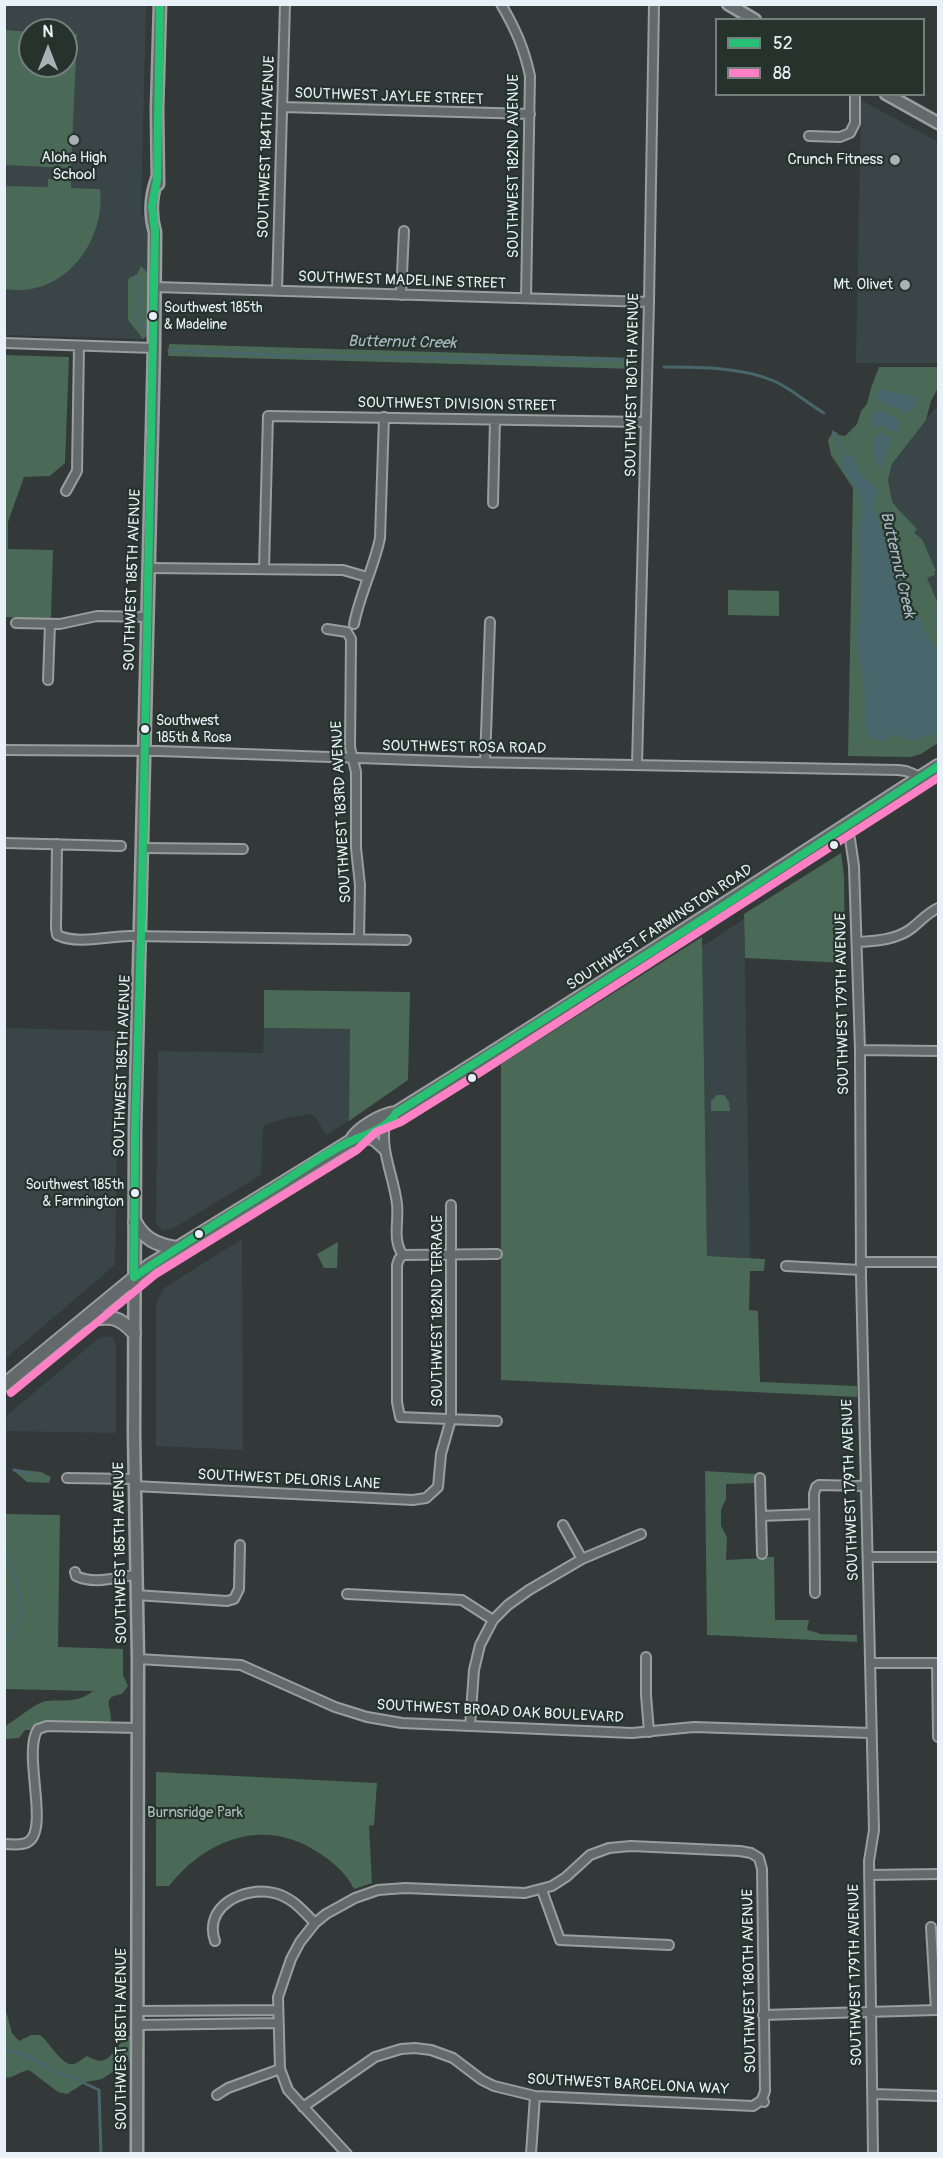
<!DOCTYPE html>
<style>
body{margin:0}
#map{position:relative;width:943px;height:2158px;overflow:hidden;background:#323938;font-family:Pangolin,sans-serif}
canvas{display:block}
.frame{position:absolute;inset:0;border:6px solid #e8f1f8;pointer-events:none}
.legend{position:absolute;left:715px;top:18px;width:210px;height:78px;box-sizing:border-box;background:#26332d;border:2px solid #747f7e;margin:0;padding:8px 10px;list-style:none;font-size:18px;color:#e8f1f8}
.legend li{display:flex;align-items:center;gap:12px;height:30px}
.legend b{width:30px;border:2px solid #747f7e}
.north{position:absolute;left:18px;top:18px;width:60px;height:60px;box-sizing:border-box;background:#26332d;border:2px solid #747f7e;border-radius:50%;rotate:0deg;font-size:16px;font-weight:700;line-height:24px;text-align:center;color:#e8f1f8}
.north::after{content:'';display:block;margin:auto;width:21px;height:27px;background:#a8b1b5;clip-path:polygon(50% 0,100% 100%,50% 72%,0 100%)}
</style>
<div id="map">
<canvas width="943" height="2158"></canvas>
<div class="frame"></div>
<ul class="legend">
<li><b style="height:8px;background:#26c172"></b>52</li>
<li><b style="height:8px;background:#ff80c5"></b>88</li>
</ul>
<div class="north">N</div>
</div>
<script>
const context = document.querySelector('canvas').getContext('2d');
context.lineJoin = 'round';
function fillPath(path, color) {
  context.fillStyle = color;
  context.fill(path, 'evenodd');
}
function stroke(path, color, width, dash) {
  context.strokeStyle = color;
  context.lineWidth = width;
  context.lineCap = dash ? 'butt' : 'round';
  context.setLineDash(dash || []);
  context.stroke(path);
}
function write(font, color, halo, rows, align = 'center') {
  context.font = font + ' Pangolin,sans-serif';
  context.lineWidth = 4.5;
  context.setLineDash([]);
  context.textBaseline = 'middle';
  context.strokeStyle = halo;
  context.fillStyle = color;
  for (const [text, x, y, turn = 0] of rows) {
    context.save();
    context.translate(x, y);
    context.rotate((+turn || 0) * Math.PI / 180);
    context.textAlign = isNaN(turn) ? turn : align;
    if (halo) context.strokeText(text, 0, 0);
    context.fillText(text, 0, 0);
    context.restore();
  }
}
const built = new Path2D(`
 M 5,5 L 146,5 L 141,214 L 146,219 L 147,225 L 148,273 L 147,336 L 143,339 L 5,335 ZM 30,30 L 66,30 L 66,66 L 30,66 Z
 M 861,100 L 938,142 L 938,363 L 856,363 Z
 M 938,404 L 938,603 L 927,578 L 914,533 L 892,501 L 888,480 L 892,464 Z
 M 744,919 L 750,1258 L 707,1256 L 702,947 Z
 M 5,1028 L 119,1031 L 115,1265 L 5,1359 Z
 M 264,1028 L 351,1029 L 349,1121 L 326,1135 L 316,1118 L 310,1114 L 286,1118 L 263,1126 L 261,1175 L 172,1229 L 163,1231 L 156,1223 L 158,1051 L 263,1053 Z
 M 242,1239 L 243,1450 L 156,1446 L 156,1304 L 164,1288 Z
 M 107,1336 L 113,1338 L 116,1345 L 116,1433 L 5,1431 L 5,1417 L 99,1338 Z`);
const green = new Path2D(`
 M 5,30 L 30,32 L 30,66 L 66,66 L 66,33 L 77,34 L 71,168 L 5,165 Z
 M 48,179 L 71,180 L 71,188 L 100,189 C 106,242 63,299 5,289 L 5,186 L 48,187 Z
 M 141,266 L 148,273 L 147,336 L 143,339 L 128,320 L 128,280 L 130,277 L 136,276 Z
 M 169,344 L 636,358 L 636,369 L 168,356 Z
 M 5,355 L 69,357 L 65,463 L 50,476 L 24,477 L 8,522 L 8,549 L 53,550 L 51,618 L 5,617 Z
 M 879,367 L 938,367 L 938,388 L 931,401 L 926,420 L 892,464 L 888,480 L 892,501 L 897,508 L 917,529 L 914,533 L 922,539 L 936,571 L 934,572 L 935,575 L 927,578 L 938,603 L 938,743 L 921,754 L 911,757 L 848,756 L 853,488 L 831,455 L 828,440 L 833,432 L 836,432 L 839,435 L 845,436 L 857,424 L 861,411 L 867,404 L 871,388 Z
 M 728,590 L 779,591 L 779,616 L 728,615 Z
 M 841,853 L 844,876 L 845,963 L 745,958 L 744,914 Z
 M 702,937 L 707,1256 L 765,1259 L 764,1271 L 750,1271 L 749,1310 L 758,1311 L 760,1382 L 857,1386 L 857,1397 L 501,1380 L 501,1064 Z
 M 264,990 L 410,992 L 408,1080 L 349,1121 L 350,1029 L 264,1028 Z
 M 717,1095 L 724,1095 L 729,1102 L 730,1111 L 711,1111 L 711,1101 Z
 M 338,1242 L 337,1268 L 324,1268 L 317,1254 Z
 M 14,1469 L 41,1472 L 51,1477 L 49,1483 L 27,1482 L 14,1471 Z
 M 705,1471 L 756,1474 L 757,1483 L 726,1484 L 726,1499 L 721,1510 L 721,1526 L 727,1537 L 726,1560 L 764,1558 L 764,1523 L 766,1523 L 767,1557 L 774,1557 L 775,1620 L 809,1620 L 807,1630 L 819,1633 L 819,1634 L 857,1635 L 857,1642 L 707,1635 Z
 M 5,1514 L 60,1515 L 58,1647 L 123,1649 L 123,1675 L 128,1686 L 122,1694 C 100,1697 112,1707 111,1721 L 76,1723 L 63,1721 L 55,1726 L 33,1726 L 30,1730 L 25,1730 L 19,1738 L 6,1739 L 5,1741 L 5,1726 C 16,1720 35,1703 46,1701 C 64,1699 77,1704 93,1691 L 5,1689 Z
 M 156,1772 L 377,1783 L 374,1825 L 369,1826 L 372,1883 L 354,1889 C 346,1873 334,1863 319,1853 C 265,1816 206,1839 169,1886 L 156,1886 Z
 M 4,2004 L 12,2033 L 19,2041 L 31,2035 L 40,2035 C 49,2041 62,2067 74,2064 C 78,2063 83,2058 87,2056 C 114,2072 110,2043 134,2034 L 135,2052 L 129,2061 L 102,2079 L 86,2082 L 67,2094 L 58,2092 L 29,2070 C 20,2071 14,2078 5,2078 Z`);
const water = new Path2D(`
 M 879,389 L 915,397 L 917,398 C 917,406 913,410 905,413 L 875,399 L 875,394 Z
 M 875,410 L 883,411 L 900,420 L 899,431 L 895,432 L 883,426 L 872,427 L 870,418 Z
 M 880,433 L 892,438 L 883,465 L 880,468 C 872,461 874,448 874,438 Z
 M 844,455 L 853,456 L 859,471 L 879,492 L 873,506 L 899,577 L 925,632 L 936,648 L 938,659 L 938,733 L 914,740 L 906,739 L 898,734 L 894,734 L 883,741 L 871,738 L 868,735 L 865,724 L 864,683 L 857,649 L 860,588 L 858,532 L 862,518 L 863,502 L 842,465 L 842,460 Z`);
const stream = new Path2D(`
 M 136,276 C 144,289 138,306 137,320 L 146,329
 M 169,350 L 292,356 L 634,360
 M 664,367 C 698,367 742,367 774,381 C 792,389 807,403 824,413
 M 833,432 L 845,456
 M 14,1470 L 28,1473
 M 4,1547 C 10,1565 24,1596 20,1614 C 18,1625 11,1635 4,1644
 M 4,2049 L 30,2057 L 57,2073 L 73,2078 L 99,2090 L 101,2154`);
const street = new Path2D(`
 M 501,4 C 516,30 524,48 530,76 L 526,298
 M 282,107 L 530,114
 M 809,136 L 840,137 L 850,133 L 855,123 L 855,94
 M 155,287 L 649,302
 M 277,291 L 285,4
 M 401,295 L 404,231
 M 4,343 L 154,348
 M 66,491 L 77,471 L 79,346
 M 493,503 L 495,420
 M 148,568 L 343,570 L 367,577
 M 264,569 L 268,416 L 646,422
 M 16,623 L 60,624 L 97,616 L 147,617
 M 354,624 C 360,594 374,567 380,538 L 384,417
 M 327,629 L 347,632 L 351,639 L 350,747 L 356,772 L 356,848 L 360,885 L 359,939
 M 48,680 L 50,624
 M 4,750 L 159,751 L 472,762 L 898,770 L 906,771 L 921,777
 M 485,762 L 490,622
 M 637,765 L 649,302 L 654,4
 M 847,835 L 850,839 L 854,866 L 860,1050 L 861,1276 L 874,1830 L 869,1861 L 873,2154
 M 5,843 L 121,846
 M 57,844 L 56,928 L 57,935 C 78,945 108,936 130,936 L 406,940
 M 143,848 L 243,849
 M 857,942 C 875,941 897,940 912,928 C 922,920 926,914 938,908
 M 860,1050 L 938,1051
 M 385,1124 C 380,1151 394,1177 397,1204 C 399,1222 392,1240 403,1255 L 399,1259 L 397,1265 L 397,1402 L 400,1417 L 497,1421
 M 362,1138 L 374,1141 L 385,1151
 M 403,1255 L 497,1254
 M 861,1262 L 938,1262
 M 786,1266 L 861,1270
 M 67,1478 L 134,1479
 M 760,1478 L 762,1554
 M 134,1486 L 413,1500 L 426,1498 L 438,1487 L 441,1454 L 451,1419 L 451,1205
 M 761,1516 L 814,1514
 M 563,1525 L 582,1559
 M 868,1557 L 938,1557
 M 75,1572 L 76,1576 C 95,1585 116,1577 136,1575
 M 815,1593 L 814,1494 L 816,1487 L 819,1485 L 865,1486
 M 347,1594 L 462,1600 L 493,1620
 M 136,1595 L 227,1601 L 234,1599 L 239,1589 L 240,1545
 M 646,1657 L 646,1695 L 649,1732
 M 138,1659 L 241,1665 L 335,1707 L 367,1717 L 402,1723 L 632,1733 L 694,1727 L 870,1733
 M 871,1663 L 938,1663
 M 937,1663 L 938,1737
 M 470,1726 L 474,1670 L 480,1645 L 493,1620 L 508,1605 L 529,1590 L 582,1559 L 641,1534
 M 4,1844 C 12,1844 21,1846 28,1842 C 50,1829 22,1752 38,1729 L 47,1726 L 138,1728
 M 869,1875 L 938,1874
 M 542,1890 L 560,1940 L 669,1945
 M 215,1941 C 203,1906 244,1886 274,1893 C 292,1897 303,1911 315,1923
 M 137,2011 L 278,2010
 M 763,2015 L 936,2010 L 931,1927
 M 137,2025 L 278,2023
 M 873,2094 L 938,2096
 M 217,2095 L 228,2088 L 280,2069
 M 303,2107 L 375,2057 L 401,2049 L 415,2048 L 431,2050 L 453,2058 L 482,2080 L 494,2086 L 535,2096 L 753,2106 L 762,2100
 M 347,2154 L 288,2090 L 280,2069 L 278,1997 L 291,1959 L 300,1942 L 315,1923 L 326,1914 L 355,1898 L 378,1890 L 405,1888 L 525,1893 L 552,1886 L 566,1877 L 590,1855 L 609,1848 L 631,1846 L 740,1851 L 751,1853 L 759,1858 L 762,1869 L 765,2091 L 762,2100 L 764,2102
 M 531,2154 L 535,2096`);
const secondary = new Path2D(`
 M 728,4 L 755,20
 M 886,94 L 938,123
 M 158,184 L 157,109 L 160,4
 M 137,2154 L 138,1659 L 134,1433 L 135,1130 L 154,348 L 155,232 C 150,215 151,196 157,179`);
const primary = new Path2D(`
 M 351,1141 C 358,1128 381,1115 396,1113 C 579,1000 758,882 938,766
 M 135,1222 C 144,1239 157,1245 176,1248
 M 83,1320 C 107,1317 116,1313 134,1333
 M 4,1385 L 150,1265 L 351,1141 L 357,1141`);
const bus1 = new Path2D(`
 M 134,1277 L 135,1130 L 141,936 L 155,232 L 152,206 L 157,179 L 160,4
 M 134,1277 C 182,1244 231,1214 280,1184 C 302,1170 327,1152 351,1141 C 365,1135 388,1128 396,1113 L 711,914 L 938,766`);
const bus2 = new Path2D(`
 M 11,1393 L 156,1274 L 357,1150 L 376,1132 L 401,1122 L 470,1079 L 938,778`);
const markers = [
 [74,140,6,"#a8b1b5"],
 [895,160,6,"#a8b1b5"],
 [905,285,6,"#a8b1b5"],
 [153,316,5,"#e8f1f8"],
 [145,729,5,"#e8f1f8"],
 [834,845,5,"#e8f1f8"],
 [472,1078,5,"#e8f1f8"],
 [135,1193,5,"#e8f1f8"],
 [199,1234,5,"#e8f1f8"]
];
const busNames = [
 ["Southwest 185th",164,308],
 ["& Madeline",164,325],
 ["Southwest",156,721],
 ["185th & Rosa",156,738],
 ["Southwest 185th",124,1185,"right"],
 ["& Farmington",124,1202,"right"]
];
const streetNames = [
 ["SOUTHWEST JAYLEE STREET",389,97,2],
 ["SOUTHWEST 184TH AVENUE",267,147,-88],
 ["SOUTHWEST 182ND AVENUE",514,166,-90],
 ["SOUTHWEST MADELINE STREET",402,281,2],
 ["SOUTHWEST 180TH AVENUE",633,385,-89],
 ["SOUTHWEST DIVISION STREET",457,405,1],
 ["SOUTHWEST 185TH AVENUE",133,580,-88],
 ["SOUTHWEST ROSA ROAD",464,748,1],
 ["SOUTHWEST 183RD AVENUE",342,812,-93],
 ["SOUTHWEST FARMINGTON ROAD",660,928,-33],
 ["SOUTHWEST 179TH AVENUE",843,1004,-91],
 ["SOUTHWEST 185TH AVENUE",123,1066,-88],
 ["SOUTHWEST 182ND TERRACE",438,1311,-90],
 ["SOUTHWEST DELORIS LANE",289,1480,3],
 ["SOUTHWEST 179TH AVENUE",851,1490,-92],
 ["SOUTHWEST 185TH AVENUE",121,1553,-91],
 ["SOUTHWEST BROAD OAK BOULEVARD",500,1712,3],
 ["SOUTHWEST 179TH AVENUE",856,1975,-91],
 ["SOUTHWEST 180TH AVENUE",750,1981,-91],
 ["SOUTHWEST 185TH AVENUE",122,2039,-90],
 ["SOUTHWEST BARCELONA WAY",628,2085,3]
];
const poiNames = [
 ["Aloha High",74,158,"center"],
 ["School",74,175,"center"],
 ["Crunch Fitness",883,160],
 ["Mt. Olivet",893,285]
];
const parkNames = [
 ["Burnsridge Park",195,1813]
];
const waterNames = [
 ["Butternut Creek",402,343,1],
 ["Butternut Creek",897,565,77]
];
fillPath(built, '#394547');
fillPath(green, '#4a6956');
fillPath(water, '#49666d');
stroke(stream, '#49666d', 3);
stroke(street, '#999e9f', 12);
stroke(secondary, '#999e9f', 15);
stroke(primary, '#999e9f', 16);
stroke(street, '#646a6b', 8);
stroke(secondary, '#646a6b', 10);
stroke(primary, '#646a6b', 12);
stroke(bus1, '#26c172', 8);
stroke(bus2, '#ff80c5', 8);
for (const [x, y, r, color] of markers) {
  const dot = new Path2D();
  dot.arc(x, y, r, 0, 2 * Math.PI);
  context.fillStyle = color;
  context.fill(dot);
  stroke(dot, '#26332d', 2);
}
write('14px', '#e8f1f8', '#26332d', busNames, 'left');
write('15px', '#e8f1f8', '#26332d', streetNames);
write('15px', '#e8f1f8', '#26332d', poiNames, 'right');
write('15px', '#aabdb9', '#26332d', parkNames);
write('italic 16px', '#a9bbc2', '#26332d', waterNames);
</script>
